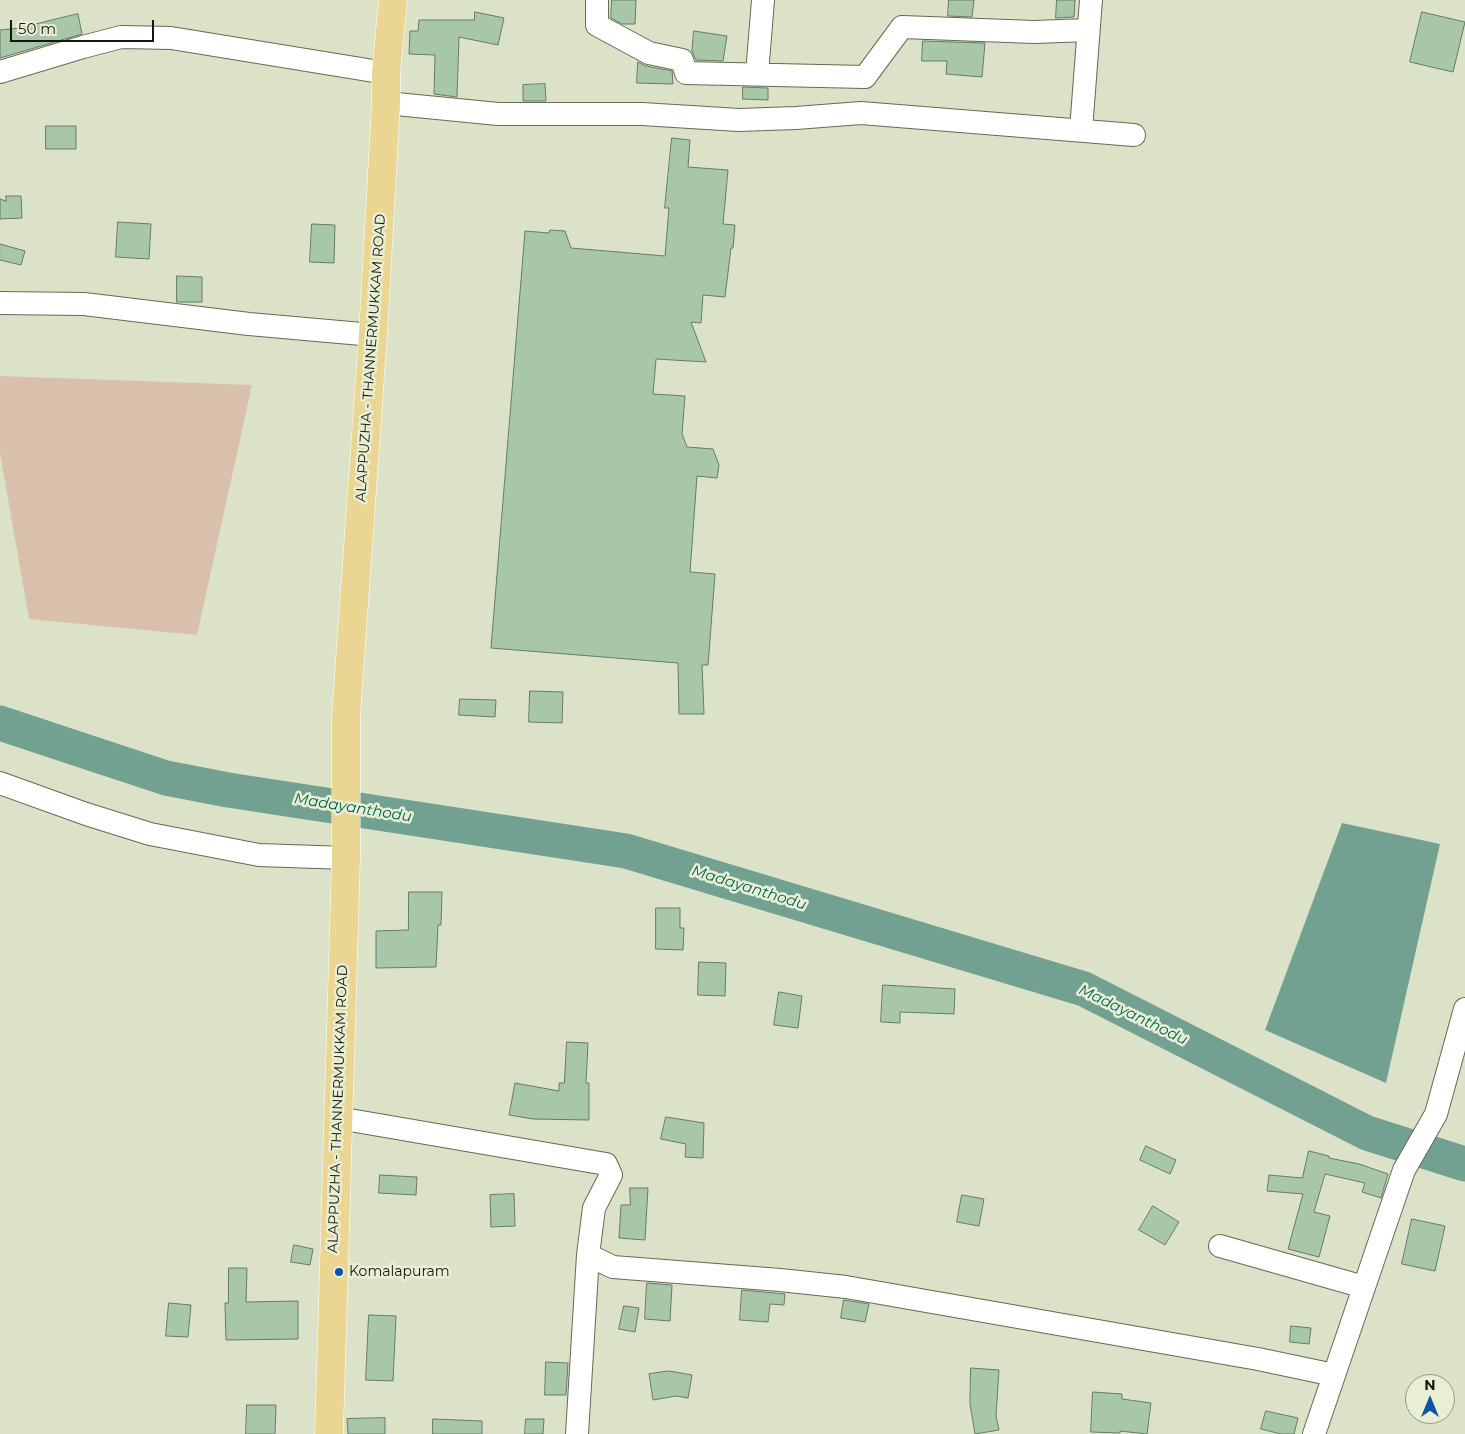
<!DOCTYPE html>
<style>
body{margin:0}
#map{position:relative;width:1465px;height:1434px;overflow:hidden;background:#dce2c8;font-family:Montserrat,sans-serif}
canvas{display:block}
.north{position:absolute;left:1405px;top:1374px;width:50px;height:50px;box-sizing:border-box;background:#e9efd5;border:1px solid #949985;border-radius:50%;rotate:0deg;font-size:14px;font-weight:700;line-height:20px;text-align:center;color:#15170e}
.north::after{content:'';display:block;margin:auto;width:18px;height:22px;background:#0b54a3;clip-path:polygon(50% 0,100% 100%,50% 72%,0 100%)}
.scale{position:absolute;left:10px;top:20px;width:144px;height:22px;box-sizing:border-box;border:2px solid #15170e;border-top:0;padding-left:6px;font-size:15px;line-height:18px;white-space:nowrap;color:#15170e;-webkit-text-stroke:4px #e9efd5;paint-order:stroke}
</style>
<div id="map">
<canvas width="1465" height="1434"></canvas>
<div class="north">N</div>
<div class="scale">50 m</div>
</div>
<script>
const context = document.querySelector('canvas').getContext('2d');
context.lineJoin = 'round';
function fillPath(path, color) {
  context.fillStyle = color;
  context.fill(path, 'evenodd');
}
function stroke(path, color, width, dash) {
  context.strokeStyle = color;
  context.lineWidth = width;
  context.lineCap = dash ? 'butt' : 'round';
  context.setLineDash(dash || []);
  context.stroke(path);
}
function write(font, color, halo, rows, align = 'center') {
  context.font = font + ' Montserrat,sans-serif';
  context.lineWidth = 5;
  context.setLineDash([]);
  context.textBaseline = 'middle';
  context.strokeStyle = halo;
  context.fillStyle = color;
  for (const [text, x, y, turn = 0] of rows) {
    context.save();
    context.translate(x, y);
    context.rotate((+turn || 0) * Math.PI / 180);
    context.textAlign = isNaN(turn) ? turn : align;
    if (halo) context.strokeText(text, 0, 0);
    context.fillText(text, 0, 0);
    context.restore();
  }
}
const green = new Path2D(`
 M 0,376 L 252,385 L 197,635 L 29,619 L 0,453 Z`);
const water = new Path2D(`
 M 1342,823 L 1440,844 L 1386,1083 L 1265,1030 Z`);
const river = new Path2D(`
 M 0,723 L 166,778 L 228,790 L 626,851 L 1084,989 L 1367,1133 L 1465,1164`);
const building = new Path2D(`
 M 612,0 L 636,0 L 635,24 L 622,24 L 611,18 Z
 M 949,0 L 974,0 L 972,17 L 948,16 Z
 M 1057,0 L 1075,0 L 1074,17 L 1056,18 Z
 M 475,12 L 504,18 L 498,45 L 459,37 L 457,97 L 434,94 L 435,55 L 409,54 L 410,31 L 418,31 L 419,20 L 474,20 Z
 M 1422,12 L 1465,22 L 1453,72 L 1410,62 Z
 M 78,14 L 82,34 L 0,58 L 0,30 L 19,28 Z
 M 694,31 L 727,36 L 723,61 L 696,60 L 692,51 Z
 M 923,41 L 985,43 L 982,77 L 946,74 L 947,61 L 922,61 Z
 M 638,62 L 646,66 L 672,71 L 673,84 L 637,83 Z
 M 545,84 L 546,101 L 523,101 L 523,85 Z
 M 743,87 L 768,88 L 768,100 L 743,99 Z
 M 46,126 L 76,126 L 76,149 L 46,149 Z
 M 672,138 L 690,140 L 688,167 L 728,170 L 723,224 L 735,225 L 733,248 L 731,248 L 725,297 L 703,295 L 701,323 L 691,322 L 706,362 L 656,359 L 653,394 L 685,396 L 682,434 L 687,447 L 713,449 L 719,465 L 717,478 L 697,476 L 690,572 L 715,574 L 708,665 L 702,665 L 704,714 L 679,714 L 678,663 L 491,648 L 525,231 L 549,233 L 550,230 L 565,231 L 571,248 L 665,256 L 669,208 L 665,208 Z
 M 6,196 L 21,196 L 22,218 L 0,219 L 0,199 L 6,201 Z
 M 118,222 L 151,224 L 149,259 L 116,257 Z
 M 312,224 L 335,225 L 334,263 L 310,262 Z
 M 0,244 L 25,251 L 21,265 L 0,260 Z
 M 177,276 L 202,277 L 202,302 L 177,302 Z
 M 530,691 L 563,692 L 562,723 L 529,722 Z
 M 460,699 L 496,700 L 495,717 L 459,715 Z
 M 409,892 L 442,892 L 441,925 L 438,925 L 436,967 L 376,968 L 376,931 L 408,930 Z
 M 656,908 L 680,908 L 680,928 L 684,928 L 683,950 L 656,949 Z
 M 699,962 L 726,963 L 725,996 L 698,995 Z
 M 883,985 L 955,989 L 954,1014 L 900,1012 L 900,1023 L 881,1022 Z
 M 779,992 L 802,996 L 798,1028 L 774,1025 Z
 M 567,1042 L 588,1043 L 586,1083 L 589,1083 L 589,1120 L 533,1119 L 509,1115 L 515,1083 L 559,1091 L 559,1083 L 564,1083 Z
 M 666,1117 L 704,1123 L 703,1158 L 685,1157 L 686,1144 L 661,1139 Z
 M 1146,1146 L 1176,1160 L 1170,1174 L 1140,1160 Z
 M 1309,1151 L 1329,1156 L 1329,1158 L 1359,1164 L 1388,1174 L 1381,1198 L 1362,1192 L 1365,1183 L 1325,1174 L 1314,1212 L 1330,1216 L 1319,1257 L 1288,1249 L 1303,1194 L 1267,1191 L 1269,1175 L 1302,1178 Z
 M 380,1175 L 417,1177 L 416,1195 L 379,1193 Z
 M 630,1188 L 648,1188 L 645,1240 L 619,1238 L 621,1205 L 630,1205 Z
 M 514,1194 L 515,1226 L 491,1227 L 490,1195 Z
 M 962,1195 L 984,1199 L 979,1226 L 957,1222 Z
 M 1153,1206 L 1179,1222 L 1165,1245 L 1139,1230 Z
 M 1412,1219 L 1445,1226 L 1435,1271 L 1402,1264 Z
 M 294,1245 L 313,1249 L 310,1265 L 291,1262 Z
 M 229,1268 L 247,1268 L 246,1302 L 298,1301 L 298,1339 L 226,1340 L 225,1303 L 228,1303 Z
 M 647,1283 L 672,1285 L 670,1321 L 645,1319 Z
 M 742,1290 L 785,1294 L 784,1305 L 770,1304 L 768,1322 L 740,1320 Z
 M 844,1300 L 869,1304 L 865,1322 L 841,1318 Z
 M 169,1303 L 191,1305 L 188,1337 L 166,1336 Z
 M 624,1306 L 639,1308 L 635,1332 L 619,1329 Z
 M 369,1315 L 396,1316 L 393,1381 L 366,1380 Z
 M 1291,1326 L 1311,1328 L 1309,1344 L 1290,1342 Z
 M 546,1362 L 568,1363 L 566,1395 L 545,1395 Z
 M 971,1368 L 999,1370 L 996,1416 L 999,1430 L 975,1434 L 970,1404 Z
 M 669,1371 L 692,1375 L 688,1398 L 676,1396 L 653,1400 L 649,1374 Z
 M 1093,1392 L 1122,1394 L 1122,1399 L 1151,1403 L 1147,1434 L 1120,1431 L 1120,1433 L 1091,1432 Z
 M 247,1405 L 276,1405 L 275,1434 L 246,1434 Z
 M 1266,1411 L 1298,1418 L 1294,1434 L 1281,1434 L 1261,1429 Z
 M 385,1418 L 385,1434 L 348,1434 L 347,1419 Z
 M 433,1419 L 482,1421 L 482,1434 L 433,1434 Z
 M 526,1419 L 544,1419 L 543,1434 L 525,1434 Z`);
const minor = new Path2D(`
 M 597,0 L 597,25 L 649,53 L 682,60 L 686,73 L 865,77 L 902,27 L 1034,32 L 1088,30
 M 0,72 L 83,47 L 121,37 L 171,38 L 386,73
 M 757,74 L 763,0
 M 386,103 L 498,114 L 642,114 L 739,120 L 796,118 L 861,113 L 1134,135
 M 1081,130 L 1091,0
 M 0,303 L 84,304 L 249,324 L 373,335
 M 0,783 L 86,814 L 150,834 L 259,855 L 346,858
 M 338,1118 L 606,1164 L 611,1175 L 594,1208 L 588,1255 L 613,1267 L 780,1280 L 846,1287 L 1258,1359 L 1334,1375
 M 1220,1246 L 1364,1287
 M 577,1434 L 588,1255
 M 1314,1434 L 1404,1170 L 1436,1114 L 1465,1009`);
const primary = new Path2D(`
 M 329,1434 L 346,858 L 346,716 L 373,335 L 386,103 L 386,73 L 393,0`);
const markers = [
 [339,1272,5,"#0b54a3"]
];
const streetNames = [
 ["ALAPPUZHA - THANNERMUKKAM ROAD",371,358,-86],
 ["ALAPPUZHA - THANNERMUKKAM ROAD",338,1109,-88]
];
const poiNames = [
 ["Komalapuram",349,1272]
];
const waterNames = [
 ["Madayanthodu",353,808,9],
 ["Madayanthodu",749,888,17],
 ["Madayanthodu",1133,1015,26]
];
fillPath(green, '#d8c0ac');
fillPath(water, '#72a192');
stroke(river, '#72a192', 35);
fillPath(building, '#a7c7a8');
stroke(building, '#677a68', 1);
stroke(minor, '#656a53', 24);
stroke(primary, '#fff', 29);
stroke(minor, '#fff', 22);
stroke(primary, '#ebd592', 28);
for (const [x, y, r, color] of markers) {
  const dot = new Path2D();
  dot.arc(x, y, r, 0, 2 * Math.PI);
  context.fillStyle = color;
  context.fill(dot);
  stroke(dot, '#e9efd5', 2);
}
write('14px', '#15170e', '#e9efd5', streetNames);
write('14px', '#15170e', '#e9efd5', poiNames, 'left');
write('italic 15px', '#00634f', '#e9efd5', waterNames);
</script>
